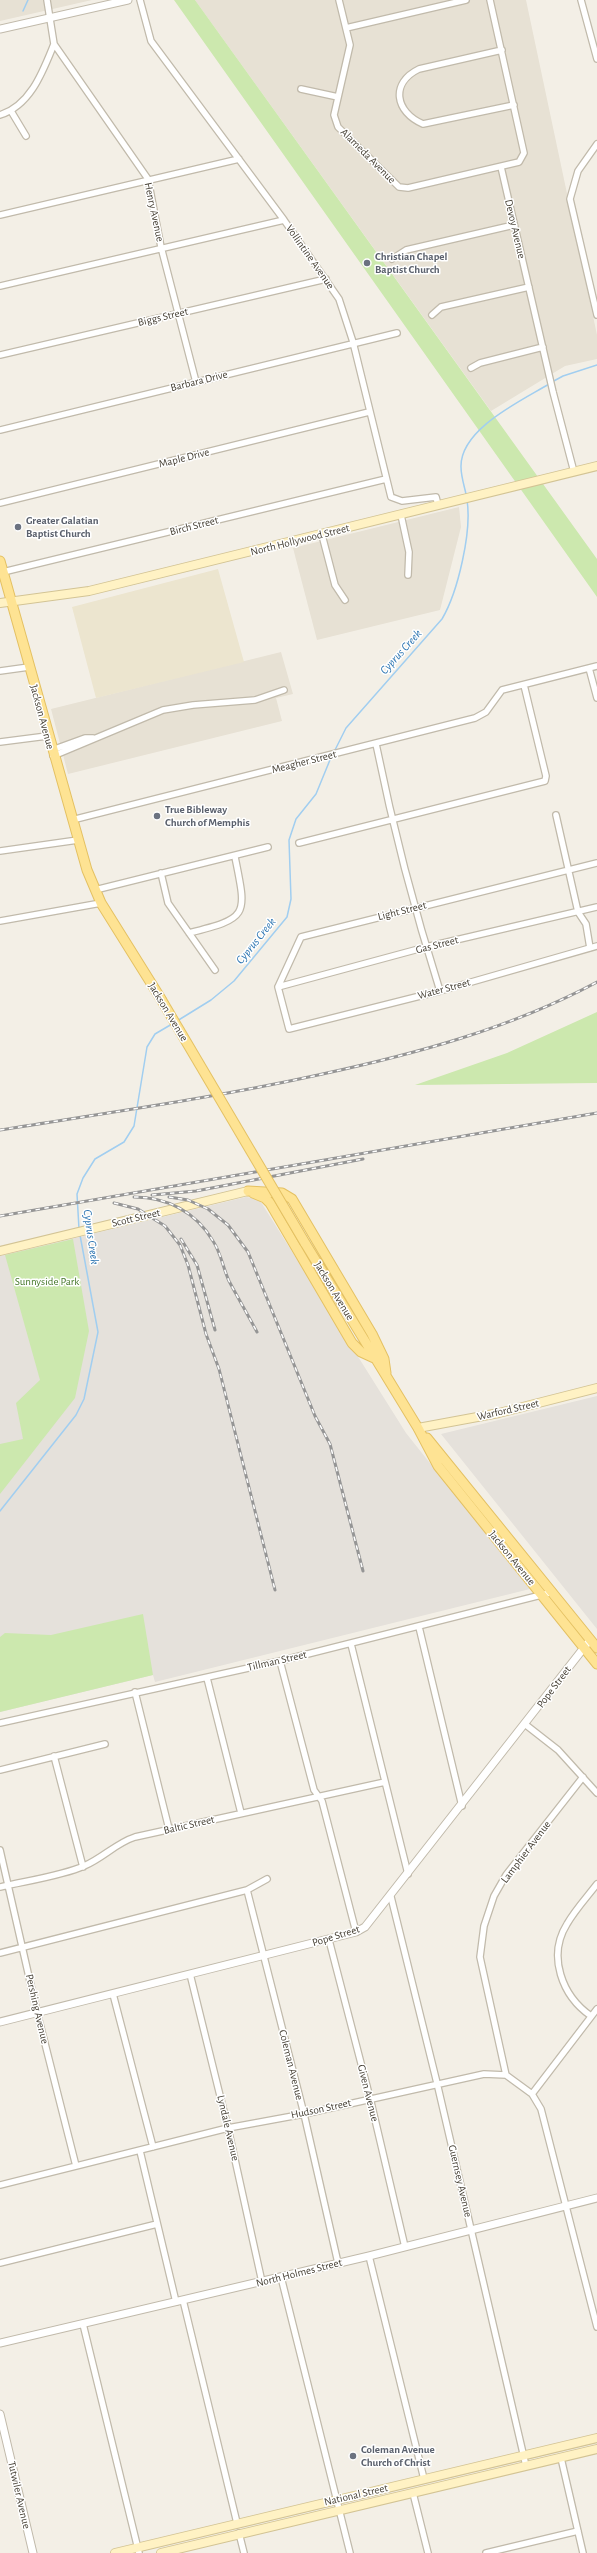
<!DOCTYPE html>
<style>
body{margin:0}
canvas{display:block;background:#f3efe6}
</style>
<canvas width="597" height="2553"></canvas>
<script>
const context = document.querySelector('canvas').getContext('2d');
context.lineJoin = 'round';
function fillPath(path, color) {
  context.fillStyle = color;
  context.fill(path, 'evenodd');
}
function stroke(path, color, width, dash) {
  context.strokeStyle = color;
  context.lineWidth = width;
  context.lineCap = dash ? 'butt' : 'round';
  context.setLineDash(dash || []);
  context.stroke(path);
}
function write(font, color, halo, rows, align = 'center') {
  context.font = font + ' "Alegreya Sans",sans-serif';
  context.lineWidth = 3;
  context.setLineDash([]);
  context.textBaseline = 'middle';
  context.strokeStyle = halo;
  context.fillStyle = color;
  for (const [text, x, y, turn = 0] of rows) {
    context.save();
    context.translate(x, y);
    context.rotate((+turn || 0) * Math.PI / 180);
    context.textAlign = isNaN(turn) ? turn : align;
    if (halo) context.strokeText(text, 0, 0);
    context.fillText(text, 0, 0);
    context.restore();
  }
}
const residential = new Path2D(`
 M 0,0 L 92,0 L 0,21 Z
 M 195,0 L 526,0 L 597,335 L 597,359 L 565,366 L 491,411 Z
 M 459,507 L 461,527 L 440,610 L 317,640 L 293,548 Z
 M 281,652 L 293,694 L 276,698 L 282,721 L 68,774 L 51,709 Z`);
const industrial = new Path2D(`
 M 246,1197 L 259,1199 L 406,1433 L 530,1589 L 155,1682 L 153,1675 L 0,1712 L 0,1256 Z
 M 597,1396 L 597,1629 L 441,1434 Z`);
const education = new Path2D(`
 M 218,569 L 244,662 L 96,698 L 72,607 Z`);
const green = new Path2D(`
 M 174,0 L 195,0 L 597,559 L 597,597 Z
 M 597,1012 L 597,1083 L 415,1085 L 507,1053 Z
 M 73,1239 L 89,1331 L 75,1398 L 0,1494 L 0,1444 L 23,1439 L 16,1403 L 40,1380 L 5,1255 Z
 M 143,1614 L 153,1675 L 0,1712 L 0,1637 L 5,1633 L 51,1635 Z`);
const stream = new Path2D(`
 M 23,11 L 28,0
 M 552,382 L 563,376 L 597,365
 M 466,494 C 464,485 461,476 461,467 C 460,429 521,401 549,384
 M 334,752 L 346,728 L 442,619 C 458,592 472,531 467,500
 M 177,1021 L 211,1000 L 234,981 L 287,917 L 291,899 L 289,840 L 296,819 L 316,794 L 332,755
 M 79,1229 L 77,1194 L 83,1178 L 95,1159 L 124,1142 L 134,1126 L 147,1047 L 155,1034 L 172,1024
 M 0,1511 L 76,1415 L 84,1399 L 98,1332 L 80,1235`);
const minor = new Path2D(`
 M 47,0 L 54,44 L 148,179 L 161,247 L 196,382
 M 140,0 L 151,41 L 284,220 L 339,299 L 353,342 L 391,497 L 402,501 L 436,497 L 438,505
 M 339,0 L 350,45 L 334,115 L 338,127 L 399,187 L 408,188 L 519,162 L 524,153 L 490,0
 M 581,0 L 597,59
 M 346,28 L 466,0
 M 502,50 L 419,69 C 390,83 395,112 423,124 L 514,105
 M 301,89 L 338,97
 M 11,111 L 26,136
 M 0,115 C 31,105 43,71 54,44
 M 597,144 L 578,171 L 570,199 L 597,315
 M 501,167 L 553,392 L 574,472
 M 0,215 L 239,159
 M 392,259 L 406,250 L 514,225
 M 0,286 L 284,220
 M 432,315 L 441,307 L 529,287
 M 0,355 L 326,279
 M 471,368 L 480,363 L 543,347
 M 0,430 L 397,333
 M 0,503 L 369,412
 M 401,515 L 409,552 L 408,575
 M 322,535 L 335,585 L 345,600
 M 3,572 L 386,479
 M 589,668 L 597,698
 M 0,671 L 29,667
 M 0,742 L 47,736
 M 376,744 C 393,828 414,909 440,991
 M 52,750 L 85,738 L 93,738
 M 53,756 L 163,710 L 193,705 L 255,700 L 284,690
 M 556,815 L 578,912 L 586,924 L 590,948
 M 72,820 L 475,718 L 486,712 L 502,690 L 597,666
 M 299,843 L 545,781 L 546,776 L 524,685
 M 0,851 L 78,840
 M 597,863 L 301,937 L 278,987 L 289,1029 L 440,991 L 597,946
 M 161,873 L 168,903 L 215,970
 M 95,890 L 268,847
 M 0,921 L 101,903
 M 189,933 C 249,918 247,916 235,857
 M 278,987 L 426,947 L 597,907
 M 419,1627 L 462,1806
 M 351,1644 L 408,1874
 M 280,1661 L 314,1790 L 322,1801 L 356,1932
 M 207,1678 L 241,1813
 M 135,1692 L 169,1829
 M 0,1723 L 280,1661 L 553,1592
 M 526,1725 L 558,1750 L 597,1793
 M 54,1756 L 83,1867
 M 0,1770 L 105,1744
 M 0,1850 L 37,2012 L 76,2166
 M 0,1887 C 25,1881 62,1876 84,1866 C 103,1858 116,1843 135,1837 L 385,1782
 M 247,1890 L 304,2114 L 338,2263
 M 391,1897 L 437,2083 L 526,2466
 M 329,1940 L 370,2098 L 405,2247
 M 0,1953 L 247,1890 L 267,1879
 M 190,1974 L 228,2128 L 262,2282
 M 113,1994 L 153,2147
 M 591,2016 C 562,1996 547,1956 567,1924 C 575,1910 587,1897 597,1884
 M 506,2075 L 480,1957 L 484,1926 L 494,1896 L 506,1875 L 583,1777
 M 532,2094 L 597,2009
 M 140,2151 L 176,2302
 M 0,2185 L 228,2128 L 304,2114 L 484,2074 L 506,2075 L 532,2094 L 541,2109 L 597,2327
 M 369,2256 L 424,2479
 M 0,2263 L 157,2224
 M 281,2277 L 350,2553
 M 183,2300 L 237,2523
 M 83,2324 L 139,2553
 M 561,2458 L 583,2553
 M 413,2493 L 428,2553
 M 239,2533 L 244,2553
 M 486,2553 L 578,2531`);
const tertiary = new Path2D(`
 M 0,29 L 128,0
 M 0,2022 L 356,1932 L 365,1927 L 590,1640
 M 0,2343 L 369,2256 L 597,2198
 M 0,2414 L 33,2553`);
const secondary = new Path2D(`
 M 0,603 L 89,591 L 597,466
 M 0,1251 L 248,1191
 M 418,1428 L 499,1413 L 597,1388
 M 115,2553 L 597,2438
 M 161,2553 L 597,2449`);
const primary = new Path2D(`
 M 0,561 L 87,870 L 101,903 L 161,999
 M 248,1191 L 282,1193 L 292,1199 L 372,1334 L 384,1359 L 386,1373
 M 253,1193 L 265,1198 L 270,1203 L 352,1343 L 361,1352 L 374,1358
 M 305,1243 L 418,1428 L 438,1466 L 597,1664
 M 427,1438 L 597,1648`);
const rail = new Path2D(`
 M 0,1130 C 107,1113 213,1098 318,1075 C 415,1054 509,1029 597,982
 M 152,1195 L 196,1191 L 363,1159
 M 134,1197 C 167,1197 196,1212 213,1241 C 221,1253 223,1268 229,1281 C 238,1298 248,1315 257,1332
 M 169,1197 L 188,1200 L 208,1209 L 228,1225 L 248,1252 L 315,1416 L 330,1444 L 363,1571
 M 114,1203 L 138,1209 L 165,1226 L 180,1245 L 188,1265 L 206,1334 L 219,1369 L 275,1590
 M 0,1216 L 597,1113
 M 181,1239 L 197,1265 L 215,1330`);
const primaryBridge = new Path2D(`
 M 161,999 L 305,1243`);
const markers = [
 [367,263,4,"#6b7280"],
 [18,527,4,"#6b7280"],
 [157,816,4,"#6b7280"],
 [353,2456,4,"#6b7280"]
];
const streetNames = [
 ["Alameda Avenue",368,156,45],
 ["Henry Avenue",154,212,78],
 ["Devoy Avenue",515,229,77],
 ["Vollintine Avenue",310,257,55],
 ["Biggs Street",163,317,-13],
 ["Barbara Drive",199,381,-14],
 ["Maple Drive",184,458,-14],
 ["Birch Street",194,526,-14],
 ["North Hollywood Street",300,540,-14],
 ["Jackson Avenue",42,717,75],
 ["Meagher Street",304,762,-14],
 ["Light Street",402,911,-14],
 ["Gas Street",437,945,-14],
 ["Water Street",444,989,-15],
 ["Jackson Avenue",168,1012,59],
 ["Scott Street",136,1218,-13],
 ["Jackson Avenue",334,1291,59],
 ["Warford Street",508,1410,-13],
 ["Jackson Avenue",512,1558,51],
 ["Tillman Street",277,1661,-13],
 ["Pope Street",554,1687,-53],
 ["Baltic Street",189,1825,-13],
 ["Lamphier Avenue",526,1852,-53],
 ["Pope Street",336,1936,-17],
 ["Pershing Avenue",37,2009,77],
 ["Coleman Avenue",291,2065,76],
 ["Given Avenue",368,2093,76],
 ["Hudson Street",321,2109,-12],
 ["Lyndale Avenue",228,2128,77],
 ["Guernsey Avenue",460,2181,77],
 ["North Holmes Street",299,2273,-14],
 ["Tutwiler Avenue",19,2495,77],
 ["National Street",356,2495,-13]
];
const worshipNames = [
 ["Christian Chapel",375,257],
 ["Baptist Church",375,270],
 ["Greater Galatian",26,521],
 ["Baptist Church",26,534],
 ["True Bibleway",165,810],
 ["Church of Memphis",165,823],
 ["Coleman Avenue",361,2450],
 ["Church of Christ",361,2463]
];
const parkNames = [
 ["Sunnyside Park",47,1282]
];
const waterNames = [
 ["Cyprus Creek",401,652,-48],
 ["Cyprus Creek",256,941,-51],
 ["Cyprus Creek",91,1237,82]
];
fillPath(residential, '#e7e1d4');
fillPath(industrial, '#e5e1db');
fillPath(education, '#ece5cf');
fillPath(green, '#cce8ae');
stroke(stream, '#a1cef0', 1.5);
stroke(minor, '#c1baab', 8);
stroke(tertiary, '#c1baab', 9);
stroke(secondary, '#d3c495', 10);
stroke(primary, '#e4c163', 11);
stroke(minor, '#fff', 5.5);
stroke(tertiary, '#fff', 7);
stroke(secondary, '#fff2c4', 8);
stroke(primary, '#fee393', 9);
stroke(rail, '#959595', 3);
stroke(rail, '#fff', 1.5, [4.5]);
stroke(primaryBridge, '#e4c163', 11, []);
stroke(primaryBridge, '#fee393', 9);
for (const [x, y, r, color] of markers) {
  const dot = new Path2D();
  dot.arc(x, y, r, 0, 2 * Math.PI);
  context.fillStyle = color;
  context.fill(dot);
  stroke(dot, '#fff', 1.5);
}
write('11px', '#464035', '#fff', streetNames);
write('bold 11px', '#5b616d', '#fff', worshipNames, 'left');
write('11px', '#447728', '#fff', parkNames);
write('italic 12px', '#2e76b2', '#fff', waterNames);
</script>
